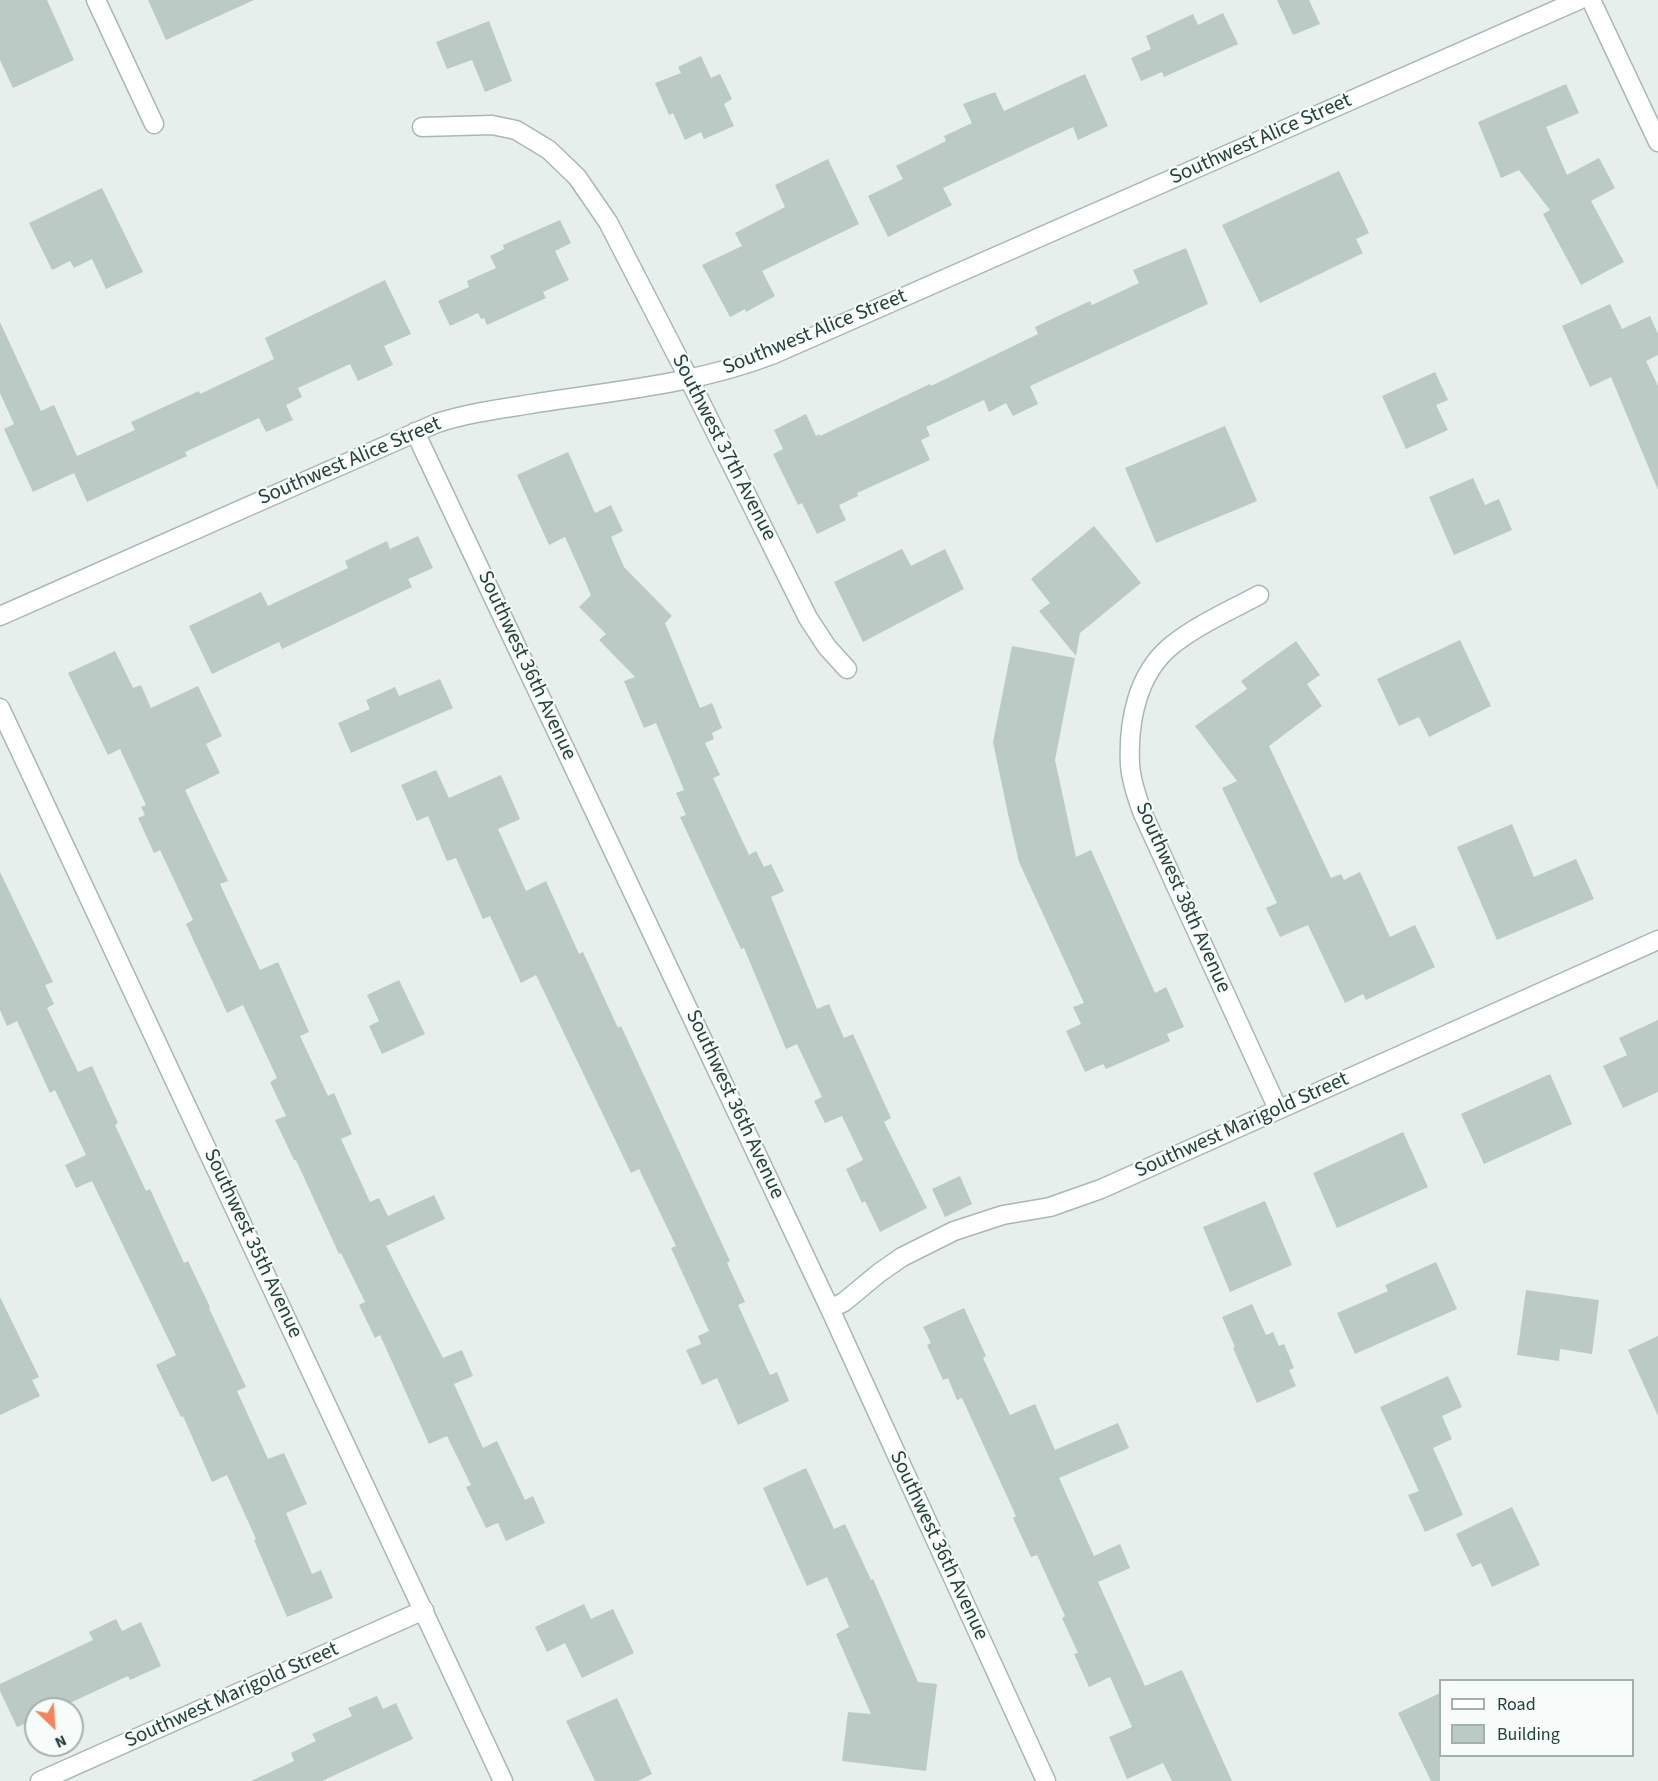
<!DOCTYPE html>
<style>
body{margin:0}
#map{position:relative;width:1658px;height:1781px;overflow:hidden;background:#e6efeb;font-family:"Source Sans 3",sans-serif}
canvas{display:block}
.legend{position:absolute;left:1439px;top:1679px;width:195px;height:78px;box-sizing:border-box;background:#f7fbf9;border:2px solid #a3b1ad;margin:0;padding:8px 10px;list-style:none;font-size:18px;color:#24423a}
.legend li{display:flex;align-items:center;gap:12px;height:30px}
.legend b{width:30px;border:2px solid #a3b1ad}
.north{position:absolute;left:24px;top:1697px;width:60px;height:60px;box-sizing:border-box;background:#f7fbf9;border:2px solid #a3b1ad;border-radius:50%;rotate:155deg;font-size:16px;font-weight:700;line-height:24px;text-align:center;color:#24423a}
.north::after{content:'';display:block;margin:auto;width:21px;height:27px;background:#f4845f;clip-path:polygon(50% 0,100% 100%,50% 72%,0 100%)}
</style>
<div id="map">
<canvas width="1658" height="1781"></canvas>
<ul class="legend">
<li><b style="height:8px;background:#fff"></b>Road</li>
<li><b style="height:16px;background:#bbcac4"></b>Building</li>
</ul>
<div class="north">N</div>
</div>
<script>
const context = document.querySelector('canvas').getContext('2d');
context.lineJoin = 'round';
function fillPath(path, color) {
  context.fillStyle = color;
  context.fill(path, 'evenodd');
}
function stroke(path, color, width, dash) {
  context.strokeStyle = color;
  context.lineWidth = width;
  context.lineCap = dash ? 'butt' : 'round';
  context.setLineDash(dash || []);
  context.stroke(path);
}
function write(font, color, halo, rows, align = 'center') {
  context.font = font + ' "Source Sans 3",sans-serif';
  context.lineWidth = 4.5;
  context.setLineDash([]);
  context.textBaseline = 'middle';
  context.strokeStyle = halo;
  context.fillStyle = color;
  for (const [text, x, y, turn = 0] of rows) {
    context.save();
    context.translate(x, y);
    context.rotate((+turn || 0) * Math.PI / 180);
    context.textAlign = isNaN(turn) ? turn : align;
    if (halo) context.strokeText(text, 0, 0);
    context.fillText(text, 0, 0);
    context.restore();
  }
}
const building = new Path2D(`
 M 0,0 L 47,0 L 74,60 L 13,88 L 0,60 Z
 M 148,0 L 254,0 L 166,40 Z
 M 1277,0 L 1309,0 L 1320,24 L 1293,35 Z
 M 1223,13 L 1238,44 L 1164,77 L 1162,72 L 1141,81 L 1131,58 L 1151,49 L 1146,36 L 1193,14 L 1198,25 Z
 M 489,21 L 512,81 L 485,92 L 472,60 L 447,69 L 436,42 Z
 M 701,56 L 711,78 L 720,74 L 732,99 L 724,104 L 734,126 L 704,139 L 701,132 L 685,140 L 673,113 L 669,115 L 655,83 L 681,73 L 678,67 Z
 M 1085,74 L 1108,126 L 1078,140 L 1073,127 L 943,188 L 952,205 L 888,237 L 868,196 L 903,179 L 896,166 L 946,141 L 944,136 L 972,123 L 963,104 L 995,92 L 1004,111 Z
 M 1566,84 L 1579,113 L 1546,127 L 1567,175 L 1599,158 L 1615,188 L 1591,201 L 1624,262 L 1581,285 L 1543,214 L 1550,210 L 1519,170 L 1501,178 L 1478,122 Z
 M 828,159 L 859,224 L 762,271 L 775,296 L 746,312 L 745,309 L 730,317 L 702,265 L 742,246 L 735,233 L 785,207 L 775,185 Z
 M 1339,171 L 1369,233 L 1356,239 L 1363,253 L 1260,303 L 1222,225 Z
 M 102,188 L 143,272 L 106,289 L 92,259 L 74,268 L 70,261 L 52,270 L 29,223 Z
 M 560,220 L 571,243 L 555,251 L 569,280 L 543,292 L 546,298 L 487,325 L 484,318 L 481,319 L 478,313 L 450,326 L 438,301 L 469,287 L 467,281 L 496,268 L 490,256 L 504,249 L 503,245 Z
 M 1186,248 L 1208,304 L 1030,386 L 1038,404 L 1013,416 L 1006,403 L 989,412 L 984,400 L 926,427 L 930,436 L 921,440 L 930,460 L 857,493 L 858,496 L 839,505 L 846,520 L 817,534 L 802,503 L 798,505 L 773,454 L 783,449 L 774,430 L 806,414 L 816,436 L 819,434 L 820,436 L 930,384 L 931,386 L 1038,334 L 1035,327 L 1090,301 L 1092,305 L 1139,283 L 1133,270 Z
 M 385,280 L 411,334 L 384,346 L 393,365 L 358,381 L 350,364 L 298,388 L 302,397 L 286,405 L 293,420 L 266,432 L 259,418 L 185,452 L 187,456 L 87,502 L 74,473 L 33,492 L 4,429 L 14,424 L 0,393 L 0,322 L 41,411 L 54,405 L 77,456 L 135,430 L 131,422 L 199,391 L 200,394 L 274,359 L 265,338 Z
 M 1610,304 L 1622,329 L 1650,316 L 1658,334 L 1658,355 L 1646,361 L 1658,386 L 1658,490 L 1611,377 L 1590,387 L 1562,326 Z
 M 1435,372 L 1448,400 L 1436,405 L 1448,430 L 1406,449 L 1382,396 Z
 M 1225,426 L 1257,501 L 1156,543 L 1125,468 Z
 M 568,452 L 595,513 L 611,505 L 623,531 L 611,537 L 624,567 L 672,616 L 665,623 L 700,708 L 712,703 L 722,728 L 712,733 L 714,739 L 705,743 L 720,775 L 713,778 L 749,855 L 756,851 L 764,867 L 771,864 L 784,891 L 771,897 L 817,1009 L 829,1004 L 844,1038 L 853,1034 L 891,1118 L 884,1122 L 927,1208 L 880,1232 L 865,1201 L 862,1203 L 846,1169 L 863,1160 L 842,1116 L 825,1123 L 814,1101 L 822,1097 L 797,1044 L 786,1049 L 744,948 L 741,949 L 680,817 L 686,815 L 676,793 L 684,790 L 656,723 L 644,728 L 624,681 L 635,677 L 599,640 L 606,634 L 579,607 L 591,595 L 565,537 L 549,545 L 517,475 Z
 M 1473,478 L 1485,505 L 1499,499 L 1512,530 L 1454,555 L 1429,497 Z
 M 1094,526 L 1141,583 L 1080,633 L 1076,656 L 1039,611 L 1050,603 L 1031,579 Z
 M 418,536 L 433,568 L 408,579 L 412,587 L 282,649 L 279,642 L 212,674 L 189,626 L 261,592 L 268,606 L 348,568 L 345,561 L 387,541 L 390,549 Z
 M 902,549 L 911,566 L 945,549 L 964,589 L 863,642 L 834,582 Z
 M 1460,640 L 1491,706 L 1429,737 L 1419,717 L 1399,726 L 1377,679 Z
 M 1296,641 L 1320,675 L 1307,684 L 1322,706 L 1269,746 L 1331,878 L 1341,874 L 1344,880 L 1360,872 L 1390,937 L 1415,925 L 1435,967 L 1366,1000 L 1363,994 L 1345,1003 L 1308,925 L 1280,937 L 1266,908 L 1277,903 L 1222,788 L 1237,781 L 1195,726 L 1247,689 L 1241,681 Z
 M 1012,646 L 1075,658 L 1055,760 L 1076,857 L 1091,850 L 1155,993 L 1166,987 L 1184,1027 L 1167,1034 L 1170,1041 L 1106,1069 L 1103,1064 L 1085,1072 L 1066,1031 L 1081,1024 L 1073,1007 L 1084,1003 L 1019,862 L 1008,814 L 993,742 Z
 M 115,651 L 133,688 L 141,685 L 151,708 L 198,686 L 222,736 L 206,744 L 220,773 L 185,790 L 228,881 L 220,884 L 260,970 L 278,962 L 309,1032 L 300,1036 L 328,1096 L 334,1093 L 352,1134 L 341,1139 L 370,1202 L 379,1198 L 388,1216 L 434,1195 L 445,1219 L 386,1246 L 443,1358 L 462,1350 L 473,1376 L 454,1384 L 483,1448 L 497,1441 L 525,1500 L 533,1496 L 545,1523 L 506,1541 L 498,1523 L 486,1528 L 466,1487 L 471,1485 L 447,1436 L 429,1444 L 380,1335 L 375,1338 L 359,1305 L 365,1302 L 341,1253 L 339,1254 L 296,1160 L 294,1160 L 275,1120 L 286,1116 L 270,1082 L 277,1078 L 243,1005 L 227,1013 L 186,924 L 193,920 L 160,850 L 154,853 L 138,818 L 145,815 L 141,807 L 146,805 L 120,749 L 108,755 L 68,673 Z
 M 440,679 L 453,708 L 351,753 L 338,723 L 370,709 L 366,700 L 395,687 L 399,696 Z
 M 436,770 L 449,798 L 501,775 L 520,819 L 498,829 L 526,891 L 546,881 L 579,954 L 583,952 L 618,1028 L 621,1026 L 730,1261 L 727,1263 L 745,1302 L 738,1305 L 770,1375 L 777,1372 L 789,1401 L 738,1425 L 717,1378 L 702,1385 L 686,1350 L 701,1344 L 698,1336 L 709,1331 L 671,1248 L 676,1246 L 639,1169 L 631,1173 L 536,975 L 521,983 L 490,916 L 483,919 L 456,858 L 447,861 L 428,816 L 417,821 L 401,785 Z
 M 1512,824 L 1534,877 L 1576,859 L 1594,899 L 1497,940 L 1457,847 Z
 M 0,872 L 53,982 L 45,985 L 54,1004 L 47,1008 L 78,1072 L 92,1066 L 118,1123 L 115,1125 L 146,1191 L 150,1189 L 184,1263 L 188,1261 L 210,1307 L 209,1308 L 246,1387 L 237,1391 L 268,1459 L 284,1453 L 307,1504 L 286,1513 L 312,1574 L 321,1570 L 333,1598 L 287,1617 L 254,1540 L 256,1539 L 227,1475 L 212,1482 L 183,1416 L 181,1417 L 156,1365 L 176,1355 L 92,1181 L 76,1188 L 65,1165 L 86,1155 L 55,1090 L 50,1093 L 17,1021 L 7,1026 L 0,1010 Z
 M 399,980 L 425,1034 L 382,1054 L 369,1026 L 379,1021 L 367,995 Z
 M 1658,1020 L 1658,1092 L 1623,1108 L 1603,1066 L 1627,1055 L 1619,1038 Z
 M 1550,1074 L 1572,1124 L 1484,1164 L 1461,1114 Z
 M 1403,1132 L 1428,1187 L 1337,1228 L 1313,1173 Z
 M 960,1176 L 972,1204 L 945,1217 L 932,1189 Z
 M 1265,1201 L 1292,1265 L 1230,1292 L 1203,1227 Z
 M 1436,1262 L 1457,1309 L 1355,1354 L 1337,1313 L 1388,1291 L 1385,1285 Z
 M 1526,1290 L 1599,1300 L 1592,1354 L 1560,1349 L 1559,1361 L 1517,1355 Z
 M 0,1297 L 39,1377 L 32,1380 L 40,1396 L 0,1415 Z
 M 1252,1304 L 1266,1335 L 1273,1332 L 1279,1346 L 1284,1344 L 1294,1368 L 1289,1370 L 1296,1386 L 1257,1403 L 1233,1348 L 1235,1347 L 1222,1317 Z
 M 964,1308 L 986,1356 L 983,1358 L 1010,1415 L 1035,1404 L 1055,1450 L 1118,1423 L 1129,1448 L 1059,1478 L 1094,1556 L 1120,1544 L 1130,1568 L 1098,1582 L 1145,1686 L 1182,1670 L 1232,1781 L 1172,1781 L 1163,1763 L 1127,1779 L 1109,1737 L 1132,1727 L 1110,1677 L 1089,1687 L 1074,1654 L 1078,1653 L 1062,1618 L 1065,1616 L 1037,1555 L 1031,1557 L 1013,1518 L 1016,1516 L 962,1398 L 957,1400 L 948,1378 L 943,1380 L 927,1345 L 931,1343 L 923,1327 Z
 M 1658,1336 L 1658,1416 L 1628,1350 Z
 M 1448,1376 L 1462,1407 L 1442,1416 L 1452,1439 L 1433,1448 L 1463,1515 L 1425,1532 L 1408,1495 L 1419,1491 L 1380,1407 Z
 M 806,1468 L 834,1529 L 845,1524 L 871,1580 L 873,1579 L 918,1682 L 937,1684 L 926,1771 L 842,1761 L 848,1712 L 871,1714 L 836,1634 L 849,1627 L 827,1577 L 807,1586 L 763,1488 Z
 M 1512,1507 L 1540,1565 L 1492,1587 L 1481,1563 L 1472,1567 L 1456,1534 Z
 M 584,1604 L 591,1619 L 613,1609 L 634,1653 L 582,1678 L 565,1643 L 547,1652 L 535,1627 Z
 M 116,1619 L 122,1631 L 141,1622 L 161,1666 L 130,1680 L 128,1676 L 57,1709 L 36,1709 L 36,1719 L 17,1727 L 0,1691 L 0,1684 L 93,1640 L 89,1632 Z
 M 1440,1693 L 1440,1781 L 1431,1781 L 1398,1713 Z
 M 377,1696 L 383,1709 L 396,1703 L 413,1739 L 322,1781 L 251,1781 L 294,1761 L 291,1753 L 316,1741 L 312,1734 L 352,1716 L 348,1708 Z
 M 617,1698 L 652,1774 L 638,1781 L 595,1781 L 566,1721 Z`);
const minor = new Path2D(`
 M 96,0 L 154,124
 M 1591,0 L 1658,142
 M 422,127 L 492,125 L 516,130 L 549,150 L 577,177 L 608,222 L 689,379 L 808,618 L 827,647 L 847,669
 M 415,432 L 830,1309 L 1046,1781
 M 1259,595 C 1229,611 1197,625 1171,646 C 1137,674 1128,722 1130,764 C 1131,781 1137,798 1143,814 L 1278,1109
 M 0,616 L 437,423 C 468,413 499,409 531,404 C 613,391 697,384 774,354 L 1579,0
 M 0,708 L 503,1781
 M 830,1309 L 844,1302 L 879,1273 L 902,1257 L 954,1231 L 1003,1215 L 1050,1207 L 1101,1189 L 1658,940
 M 40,1781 L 424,1610`);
const streetNames = [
 ["Southwest Alice Street",1261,140,-24],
 ["Southwest Alice Street",815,333,-22],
 ["Southwest 37th Avenue",723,448,63],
 ["Southwest Alice Street",350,462,-23],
 ["Southwest 36th Avenue",526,666,65],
 ["Southwest 38th Avenue",1182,898,66],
 ["Southwest 36th Avenue",734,1105,65],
 ["Southwest Marigold Street",1242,1126,-24],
 ["Southwest 35th Avenue",252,1244,65],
 ["Southwest 36th Avenue",938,1546,65],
 ["Southwest Marigold Street",232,1696,-24]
];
fillPath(building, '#bbcac4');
stroke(minor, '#a8b8b2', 21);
stroke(minor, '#fff', 18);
write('21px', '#24423a', '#f7fbf9', streetNames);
</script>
